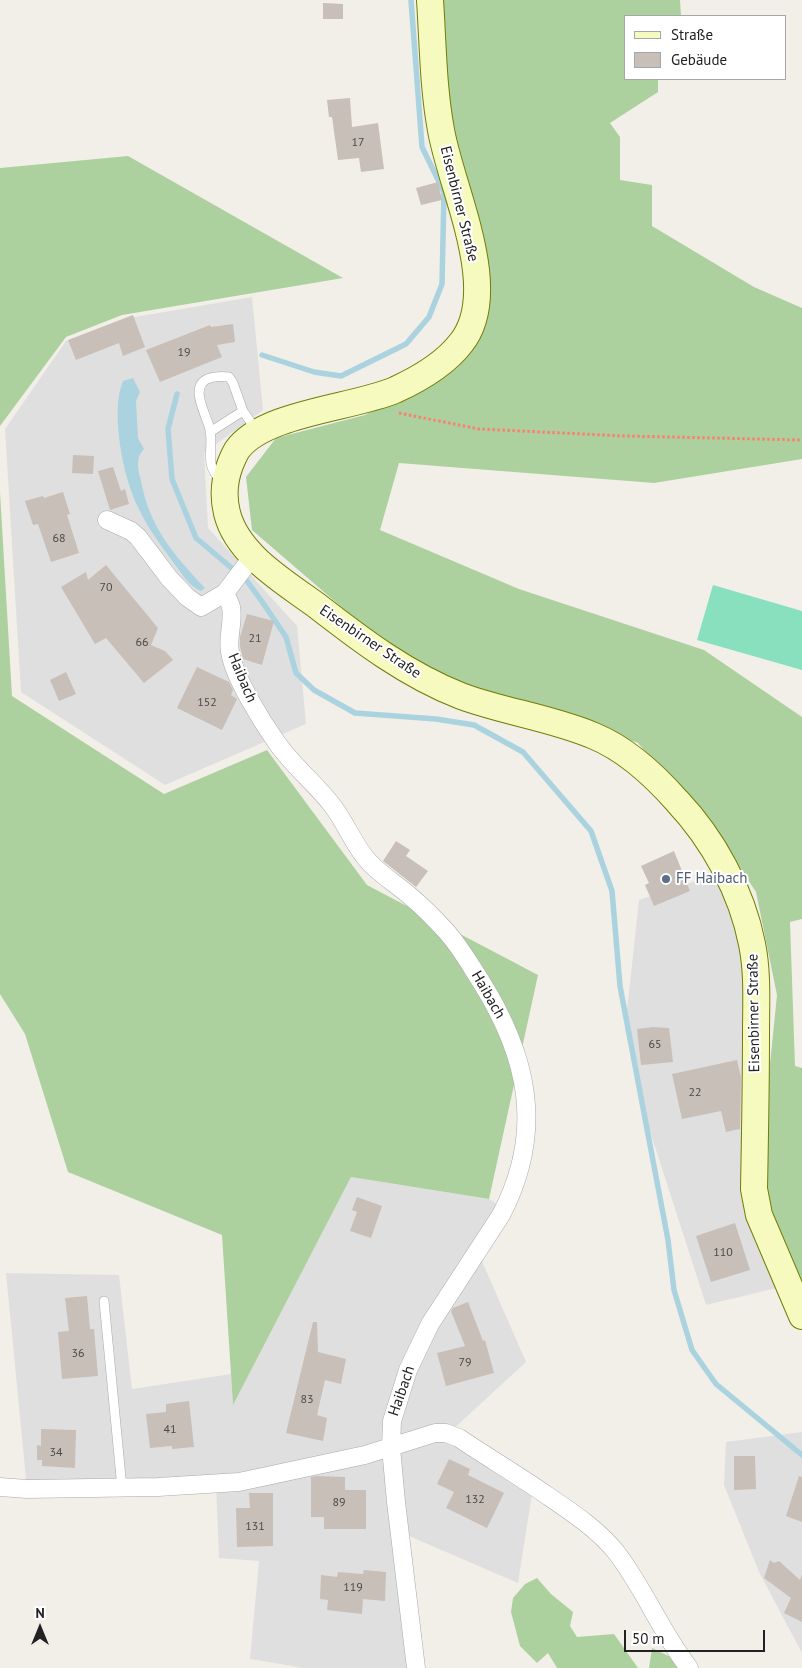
<!DOCTYPE html>
<meta charset="utf-8">
<style>
body{margin:0}
#map{position:relative;width:802px;height:1668px;overflow:hidden;background:#f2efe9;font-family:"PT Sans",sans-serif}
canvas{display:block}
.legend{position:absolute;left:624px;top:15px;width:162px;height:65px;box-sizing:border-box;background:#fff;border:1px solid #a7a7a7;margin:0;padding:6px 9px;list-style:none;font-size:15px;color:#222}
.legend li{display:flex;align-items:center;gap:10px;height:25px}
.legend b{width:25px;border:1px solid #a7a7a7}
.north{position:absolute;left:15px;top:1603px;width:50px;height:50px;-webkit-text-stroke:4px #fff;paint-order:stroke;rotate:0deg;font-size:14px;font-weight:700;line-height:20px;text-align:center;color:#222}
.north::after{content:'';display:block;margin:auto;width:18px;height:22px;background:#222;clip-path:polygon(50% 0,100% 100%,50% 72%,0 100%)}
.scale{position:absolute;left:624px;top:1630px;width:141px;height:22px;box-sizing:border-box;border:2px solid #222;border-top:0;padding-left:6px;font-size:15px;line-height:18px;white-space:nowrap;color:#222;-webkit-text-stroke:4px #fff;paint-order:stroke}
</style>
<div id="map">
<canvas width="802" height="1668"></canvas>
<ul class="legend">
<li><b style="height:6px;background:#f7fabf"></b>Straße</li>
<li><b style="height:14px;background:#c7bfb8"></b>Gebäude</li>
</ul>
<div class="north">N</div>
<div class="scale">50 m</div>
</div>
<script>
const context = document.querySelector('canvas').getContext('2d');
context.lineJoin = 'round';
function fillPath(path, color) {
  context.fillStyle = color;
  context.fill(path, 'evenodd');
}
function stroke(path, color, width, dash) {
  context.strokeStyle = color;
  context.lineWidth = width;
  context.lineCap = dash ? 'butt' : 'round';
  context.setLineDash(dash || []);
  context.stroke(path);
}
function write(font, color, halo, rows, align = 'center') {
  context.font = font + ' "PT Sans",sans-serif';
  context.lineWidth = 4;
  context.setLineDash([]);
  context.textBaseline = 'middle';
  context.strokeStyle = halo;
  context.fillStyle = color;
  for (const [text, x, y, turn = 0] of rows) {
    context.save();
    context.translate(x, y);
    context.rotate((+turn || 0) * Math.PI / 180);
    context.textAlign = isNaN(turn) ? turn : align;
    if (halo) context.strokeText(text, 0, 0);
    context.fillText(text, 0, 0);
    context.restore();
  }
}
const residential = new Path2D(`
 M 252,297 L 263,410 L 204,453 L 208,528 L 297,626 L 306,724 L 165,785 L 21,692 L 5,429 L 66,341 L 129,318 Z
 M 726,871 L 742,908 L 789,1285 L 706,1305 L 649,1128 L 625,1029 L 639,900 Z
 M 351,1177 L 489,1199 L 503,1208 L 478,1252 L 526,1362 L 450,1432 L 534,1481 L 518,1583 L 402,1533 L 415,1668 L 304,1668 L 250,1659 L 259,1561 L 219,1558 L 216,1484 L 27,1489 L 6,1273 L 119,1275 L 132,1389 L 231,1374 L 233,1404 Z
 M 802,1432 L 802,1653 L 759,1572 L 724,1485 L 726,1442 Z`);
const forest = new Path2D(`
 M 434,0 L 680,0 L 681,16 L 626,16 L 626,79 L 658,79 L 658,92 L 610,123 L 620,137 L 620,180 L 652,185 L 652,226 L 754,287 L 802,308 L 802,459 L 654,483 L 399,463 L 380,530 L 519,589 L 704,650 L 802,717 L 802,919 L 790,922 L 795,1066 L 802,1068 L 802,1296 L 765,1210 L 762,1143 L 777,995 L 756,892 L 718,834 L 638,743 L 553,712 L 443,679 L 361,624 L 252,530 L 246,477 L 276,438 L 365,415 L 435,378 L 478,338 L 451,153 Z
 M 128,156 L 343,278 L 122,315 L 66,337 L 0,426 L 0,168 Z
 M 0,492 L 12,696 L 164,794 L 267,750 L 367,885 L 538,975 L 489,1199 L 351,1177 L 233,1405 L 222,1235 L 68,1172 L 25,1034 L 0,994 Z
 M 537,1578 L 551,1594 L 573,1612 L 570,1626 L 577,1637 L 614,1634 L 638,1668 L 557,1668 L 548,1653 L 537,1663 L 520,1646 L 511,1612 L 513,1598 L 525,1584 Z
 M 652,1648 L 681,1662 L 687,1668 L 649,1668 Z`);
const pitch = new Path2D(`
 M 713,585 L 802,611 L 802,670 L 697,640 Z`);
const water = new Path2D(`
 M 133,378 L 140,392 L 136,401 L 138,438 L 144,449 C 135,458 138,469 141,481 C 150,528 173,554 205,588 L 201,591 C 188,586 181,572 173,562 C 160,544 147,527 138,507 C 123,478 110,411 123,381 Z`);
const stream = new Path2D(`
 M 262,355 L 314,372 L 341,376 L 406,344 L 429,317 L 442,284 L 444,192 L 422,147 L 411,0
 M 177,394 L 168,429 L 172,479 L 196,538 L 247,581 L 263,603 L 286,637 L 296,673 L 314,690 L 355,713 L 436,719 L 474,725 L 523,752 L 591,831 L 612,891 L 620,986 L 668,1240 L 674,1290 L 692,1350 L 716,1384 L 802,1455`);
const building = new Path2D(`
 M 323,3 L 343,4 L 343,19 L 323,19 Z
 M 350,98 L 352,127 L 378,123 L 384,169 L 361,172 L 359,158 L 338,160 L 332,117 L 329,117 L 327,100 Z
 M 438,182 L 442,200 L 421,205 L 416,188 Z
 M 133,315 L 145,347 L 123,356 L 119,343 L 76,360 L 68,340 Z
 M 233,324 L 235,342 L 217,345 L 222,357 L 160,382 L 146,350 L 210,325 L 211,327 Z
 M 73,455 L 94,456 L 93,474 L 72,473 Z
 M 113,467 L 121,491 L 125,489 L 129,504 L 110,510 L 98,471 Z
 M 63,492 L 70,514 L 67,515 L 79,553 L 51,562 L 38,524 L 33,525 L 25,501 L 43,496 L 44,498 Z
 M 106,565 L 158,628 L 151,645 L 165,651 L 173,660 L 144,683 L 106,638 L 95,644 L 61,587 L 86,572 L 88,580 Z
 M 247,614 L 274,621 L 262,665 L 243,659 L 240,646 L 240,637 Z
 M 197,667 L 229,682 L 233,690 L 231,695 L 237,699 L 222,730 L 177,708 Z
 M 66,672 L 76,694 L 59,701 L 50,680 Z
 M 396,841 L 410,850 L 406,856 L 428,871 L 416,887 L 383,861 Z
 M 674,851 L 690,891 L 654,906 L 645,885 L 649,883 L 641,866 Z
 M 653,1027 L 669,1028 L 673,1062 L 641,1065 L 637,1029 Z
 M 737,1060 L 741,1077 L 740,1129 L 726,1132 L 721,1111 L 682,1119 L 672,1074 Z
 M 357,1197 L 382,1206 L 371,1238 L 350,1231 L 357,1212 L 352,1210 Z
 M 735,1223 L 750,1270 L 711,1282 L 696,1236 Z
 M 87,1296 L 90,1329 L 94,1329 L 98,1376 L 62,1379 L 58,1332 L 69,1331 L 65,1298 Z
 M 468,1302 L 483,1341 L 485,1340 L 494,1373 L 446,1386 L 437,1353 L 465,1346 L 451,1311 L 453,1308 Z
 M 313,1322 L 317,1322 L 318,1352 L 346,1359 L 341,1384 L 325,1380 L 317,1415 L 327,1418 L 323,1441 L 286,1433 Z
 M 189,1401 L 194,1447 L 172,1449 L 172,1446 L 150,1448 L 146,1414 L 166,1412 L 166,1404 Z
 M 41,1429 L 76,1430 L 75,1468 L 42,1466 L 42,1460 L 37,1460 L 37,1445 L 41,1446 Z
 M 734,1456 L 755,1456 L 756,1489 L 734,1490 Z
 M 449,1459 L 470,1469 L 468,1475 L 504,1493 L 487,1528 L 446,1508 L 454,1492 L 437,1484 Z
 M 316,1476 L 345,1477 L 345,1490 L 366,1490 L 366,1529 L 324,1529 L 324,1517 L 311,1517 L 311,1477 Z
 M 799,1476 L 802,1477 L 802,1522 L 786,1516 Z
 M 249,1493 L 273,1493 L 273,1546 L 237,1547 L 236,1508 L 250,1508 Z
 M 770,1560 L 774,1563 L 779,1561 L 800,1580 L 802,1574 L 802,1622 L 784,1613 L 791,1598 L 764,1578 Z
 M 364,1570 L 386,1572 L 385,1601 L 363,1599 L 362,1614 L 327,1610 L 328,1600 L 320,1599 L 321,1575 L 337,1577 L 338,1572 L 363,1574 Z`);
const path = new Path2D(`
 M 399,413 L 479,429 L 625,436 L 802,440`);
const lane = new Path2D(`
 M 210,432 L 243,411
 M 222,481 C 203,464 214,451 210,430 C 207,415 187,385 210,378 C 217,376 222,376 229,377 L 233,383 L 243,411 L 256,430
 M 104,1301 L 122,1488`);
const street = new Path2D(`
 M 107,520 L 131,531 L 138,537 L 169,578 L 187,597 L 201,607 L 225,593
 M 253,556 L 225,593 C 227,598 230,603 231,607 C 234,622 227,637 230,652 C 234,677 262,722 277,743 C 293,766 315,783 332,805 C 346,823 354,846 369,862 C 381,875 396,884 410,896 C 422,906 434,918 445,930 C 459,945 469,963 480,980 C 528,1056 545,1131 501,1215 L 430,1324 L 408,1370 L 392,1421 L 391,1448 L 396,1502 L 416,1668
 M 0,1487 L 27,1489 L 158,1487 L 239,1482 L 365,1455 L 435,1433 L 446,1433 L 459,1438 C 489,1458 519,1476 548,1496 C 573,1513 597,1529 616,1552 C 644,1588 661,1632 689,1668`);
const secondary = new Path2D(`
 M 430,0 C 433,44 433,87 441,130 C 451,189 503,291 461,343 C 445,364 419,379 395,390 C 353,408 263,413 237,450 C 234,455 232,460 230,465 C 224,481 223,497 227,513 C 237,554 283,581 316,605 C 361,640 407,675 461,696 C 504,712 552,718 594,736 C 626,749 654,775 677,801 C 713,839 742,892 752,944 C 758,973 756,1004 756,1034 C 756,1086 755,1137 754,1189 L 759,1215 L 802,1316`);
const markers = [
 [666,879,5,"#5c6f8a"]
];
const numberNames = [
 ["17",358,143],
 ["19",184,353],
 ["68",59,539],
 ["70",106,588],
 ["21",255,639],
 ["66",142,643],
 ["152",207,703],
 ["65",655,1045],
 ["22",695,1093],
 ["110",723,1253],
 ["36",78,1354],
 ["79",465,1363],
 ["83",307,1400],
 ["41",170,1430],
 ["34",56,1453],
 ["132",475,1500],
 ["89",339,1503],
 ["131",255,1527],
 ["119",353,1588]
];
const streetNames = [
 ["Eisenbirner Straße",459,204,76],
 ["Eisenbirner Straße",370,642,34],
 ["Haibach",242,678,67],
 ["Haibach",488,995,60],
 ["Eisenbirner Straße",754,1013,-91],
 ["Haibach",402,1391,-71]
];
const serviceNames = [
 ["FF Haibach",676,879]
];
fillPath(residential, '#e0dfdf');
fillPath(forest, '#add19e');
fillPath(pitch, '#88e0be');
fillPath(water, '#aad3df');
stroke(stream, '#aad3df', 5.5);
fillPath(building, '#c7bfb8');
stroke(lane, '#a9a9a9', 10);
stroke(street, '#a9a9a9', 19);
stroke(secondary, '#707d05', 28);
stroke(path, '#fa8072', 3, [2.5, 2.5]);
stroke(lane, '#fff', 9);
stroke(street, '#fff', 18);
stroke(secondary, '#f7fabf', 26);
for (const [x, y, r, color] of markers) {
  const dot = new Path2D();
  dot.arc(x, y, r, 0, 2 * Math.PI);
  context.fillStyle = color;
  context.fill(dot);
  stroke(dot, '#fff', 2);
}
write('12px', '#4b4948', null, numberNames);
write('15px', '#222', '#fff', streetNames);
write('15px', '#4e5e75', '#fff', serviceNames, 'left');
</script>
